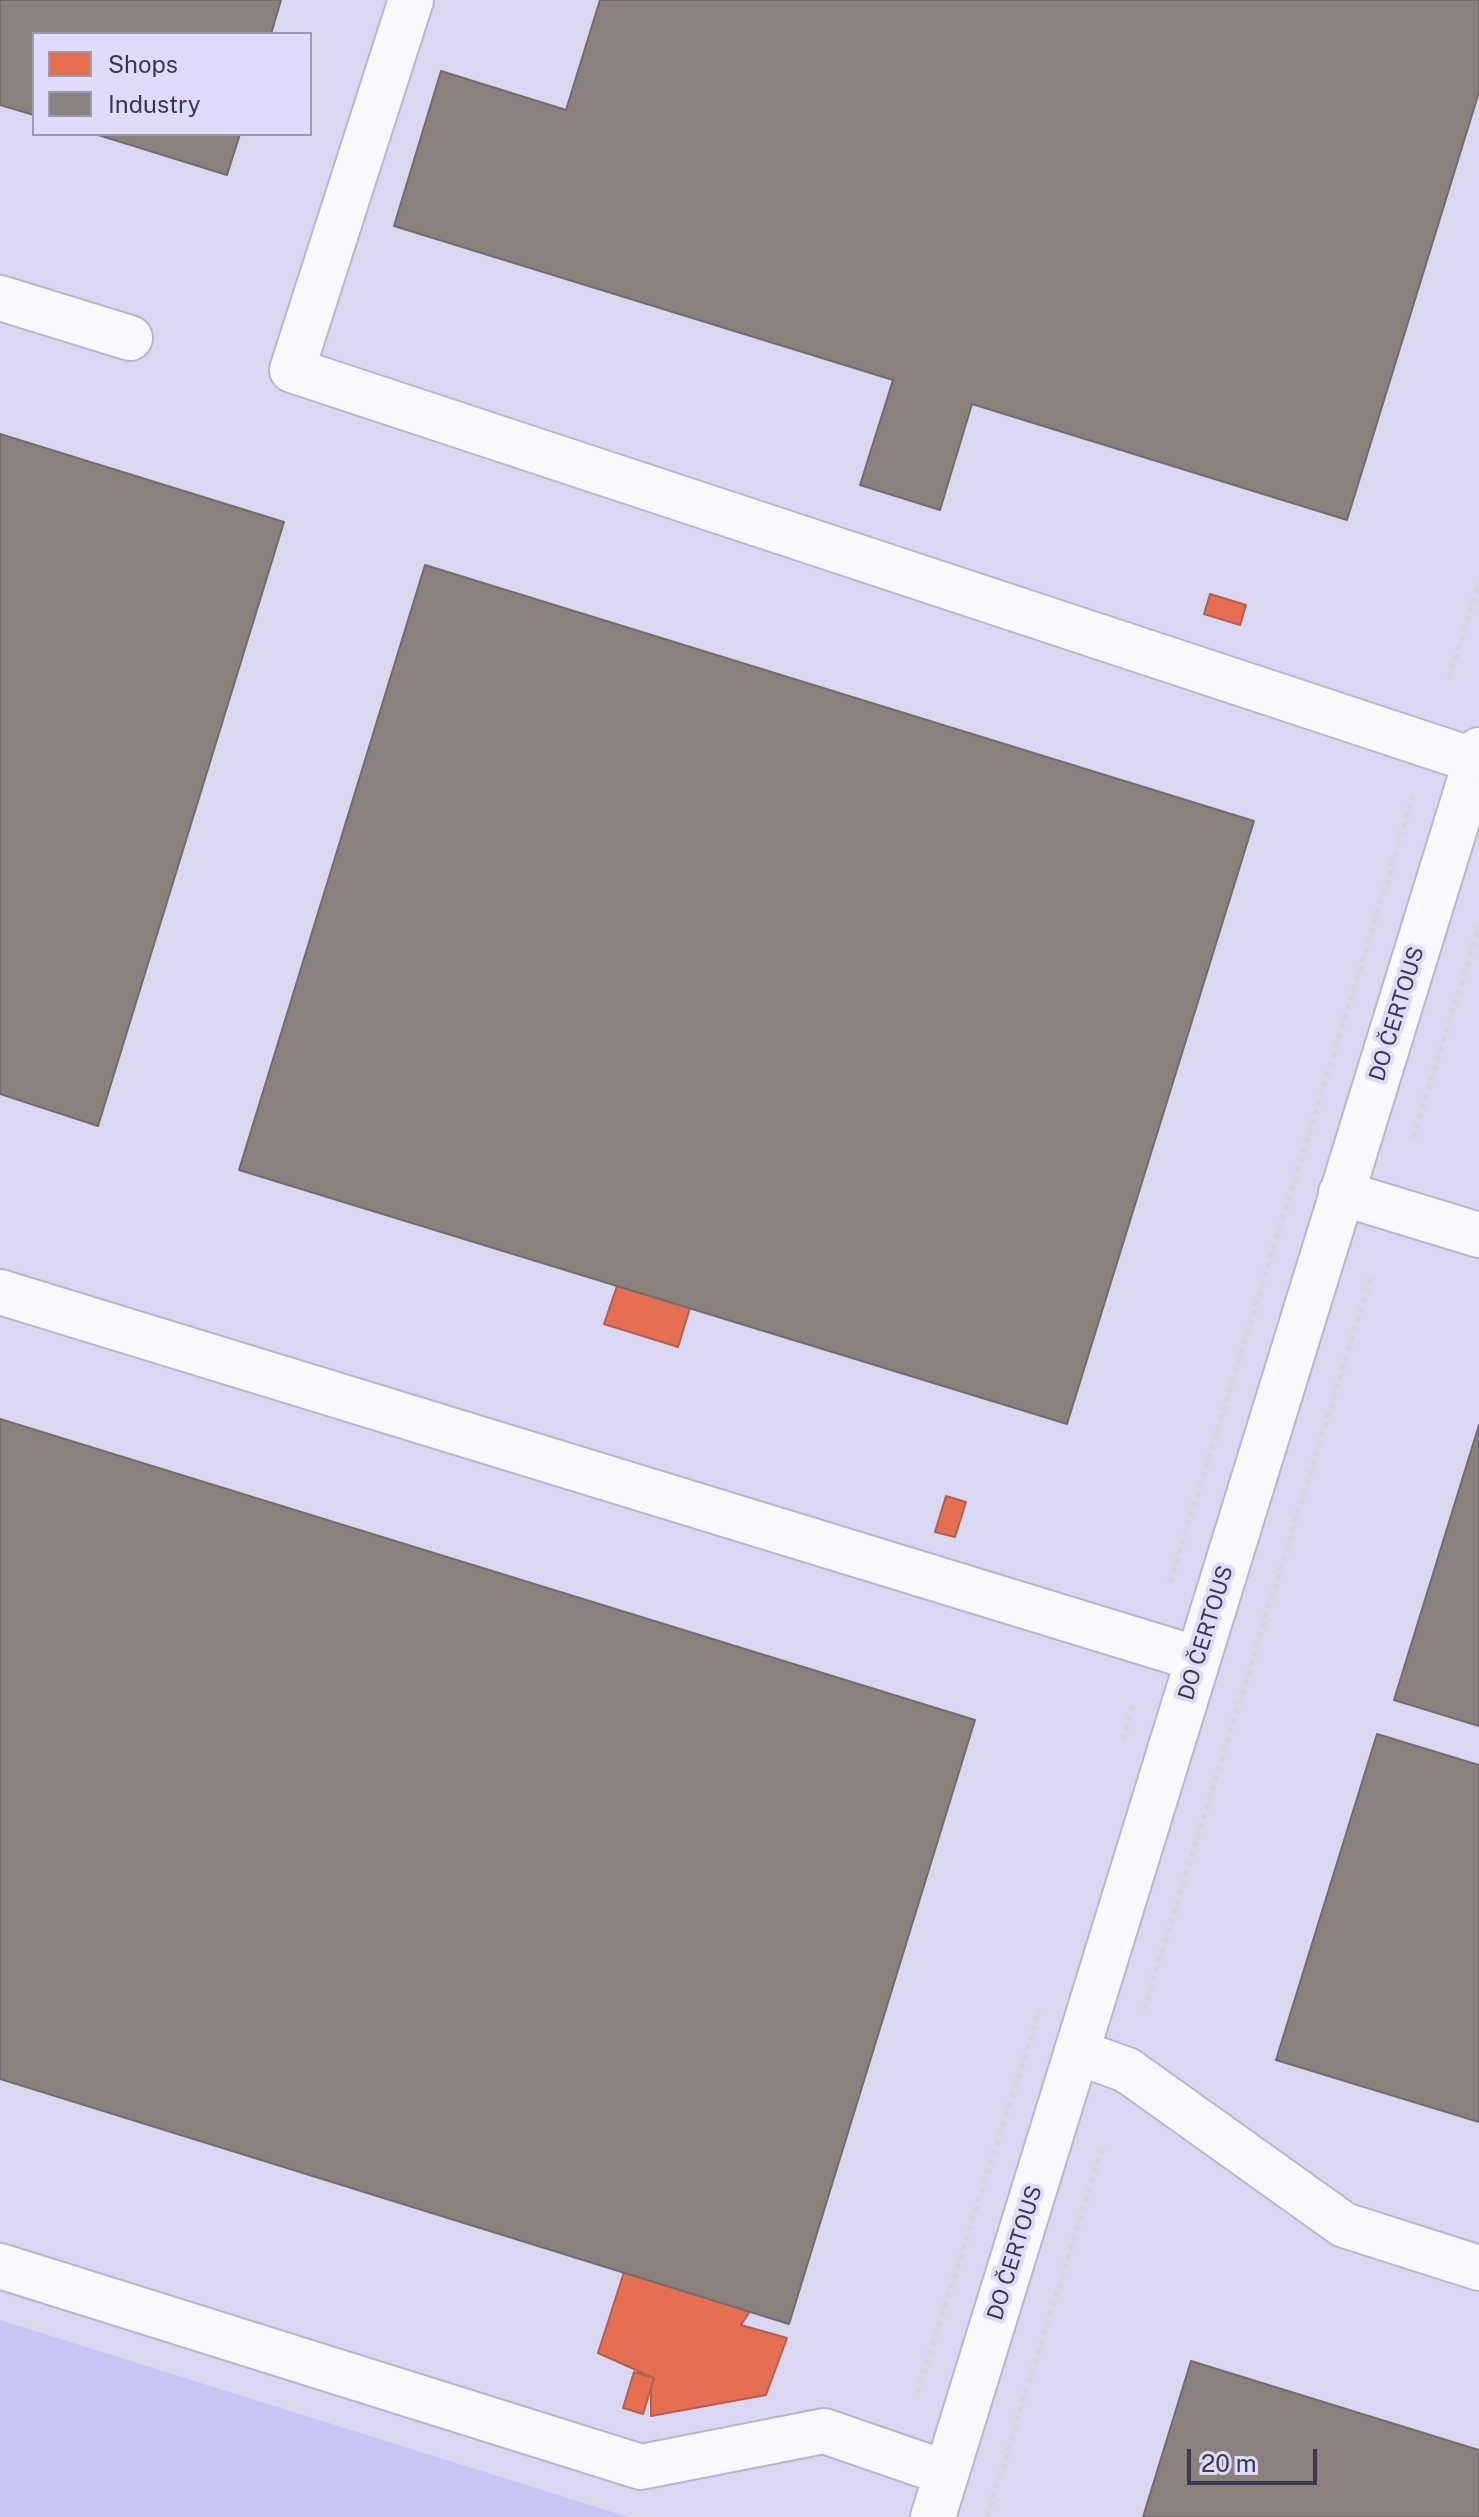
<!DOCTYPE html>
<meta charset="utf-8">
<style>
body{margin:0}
#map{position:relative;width:1479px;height:2517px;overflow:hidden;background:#d9d8f0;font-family:"Public Sans",sans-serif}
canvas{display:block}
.legend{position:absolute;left:32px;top:32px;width:280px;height:104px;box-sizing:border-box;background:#dedcfa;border:2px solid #9d9ab8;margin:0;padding:10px 14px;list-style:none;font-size:24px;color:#3b3856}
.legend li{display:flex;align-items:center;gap:16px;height:40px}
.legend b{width:40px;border:2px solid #9d9ab8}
.scale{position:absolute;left:1187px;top:2449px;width:130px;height:36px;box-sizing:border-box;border:4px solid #3b3856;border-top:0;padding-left:10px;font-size:24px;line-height:28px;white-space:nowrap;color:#3b3856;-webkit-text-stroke:6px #dedcfa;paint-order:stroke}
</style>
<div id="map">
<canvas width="1479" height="2517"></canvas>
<ul class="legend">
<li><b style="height:22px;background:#e76f51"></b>Shops</li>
<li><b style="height:22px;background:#8a817c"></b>Industry</li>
</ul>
<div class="scale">20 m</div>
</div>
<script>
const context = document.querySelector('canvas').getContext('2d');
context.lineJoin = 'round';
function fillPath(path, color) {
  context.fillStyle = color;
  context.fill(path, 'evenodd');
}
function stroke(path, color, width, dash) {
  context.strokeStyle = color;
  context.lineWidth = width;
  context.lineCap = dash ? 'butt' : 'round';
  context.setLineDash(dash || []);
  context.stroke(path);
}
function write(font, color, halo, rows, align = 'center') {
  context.font = font + ' "Public Sans",sans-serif';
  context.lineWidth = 8;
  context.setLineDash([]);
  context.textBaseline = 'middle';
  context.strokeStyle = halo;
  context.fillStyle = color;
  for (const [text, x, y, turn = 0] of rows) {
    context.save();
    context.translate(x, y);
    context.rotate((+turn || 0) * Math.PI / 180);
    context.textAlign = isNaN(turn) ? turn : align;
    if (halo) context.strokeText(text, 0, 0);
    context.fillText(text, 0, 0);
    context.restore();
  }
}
const green = new Path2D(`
 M 0,2320 L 628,2517 L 0,2517 Z`);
const shops = new Path2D(`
 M 1210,594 L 1246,605 L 1240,625 L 1204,614 Z
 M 617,1286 L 690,1308 L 678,1347 L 604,1324 Z
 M 946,1496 L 966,1502 L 955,1537 L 935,1532 Z
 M 624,2272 L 750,2311 L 741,2325 L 787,2338 L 766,2395 L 651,2416 L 651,2389 L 654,2378 L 598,2353 Z
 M 634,2372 L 654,2378 L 643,2414 L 623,2408 Z`);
const industry = new Path2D(`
 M 0,0 L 281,0 L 271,34 L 34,34 L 34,115 L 0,105 Z
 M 600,0 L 1479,0 L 1479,92 L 1347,520 L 972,404 L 940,510 L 860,485 L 893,380 L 394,226 L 441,71 L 566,110 Z
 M 95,134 L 240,134 L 227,175 Z
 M 0,434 L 284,522 L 98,1126 L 0,1094 Z
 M 425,565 L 1254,821 L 1067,1424 L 239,1170 Z
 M 0,1419 L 975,1720 L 789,2324 L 0,2079 Z
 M 1479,1425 L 1479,1726 L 1394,1700 Z
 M 1377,1734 L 1479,1765 L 1479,2122 L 1276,2060 Z
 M 1191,2361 L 1479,2450 L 1479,2517 L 1143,2517 Z`);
const path = new Path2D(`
 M 1449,679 L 1479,583
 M 1413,1138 L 1479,926
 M 1170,1583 L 1413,797
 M 1123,1740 L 1133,1704
 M 1144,2010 L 1371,1277
 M 917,2393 L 1040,2009
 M 987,2517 L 1103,2145`);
const minor = new Path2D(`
 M 411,0 L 292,370 L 1476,761
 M 0,298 L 130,338
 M 1341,1193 L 1479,1235
 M 0,1292 L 1198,1659
 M 1077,2052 L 1127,2070 L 1344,2225 L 1479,2268
 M 0,2266 L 641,2467 L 824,2431 L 946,2473
 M 933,2517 L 1479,750`);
const streetNames = [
 ["DO ČERTOUS",1397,1014,-73],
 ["DO ČERTOUS",1206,1633,-73],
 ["DO ČERTOUS",1015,2253,-73]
];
fillPath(green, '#c8c4f3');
fillPath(shops, '#e76f51');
stroke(shops, '#b35e52', 2);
fillPath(industry, '#8a817c');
stroke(industry, '#726b71', 2);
stroke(minor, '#b8b6ce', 48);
stroke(path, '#d6d5dd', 5, [6, 4]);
stroke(minor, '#f9f9fd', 44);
write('22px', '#3b3856', '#dedcfa', streetNames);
</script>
